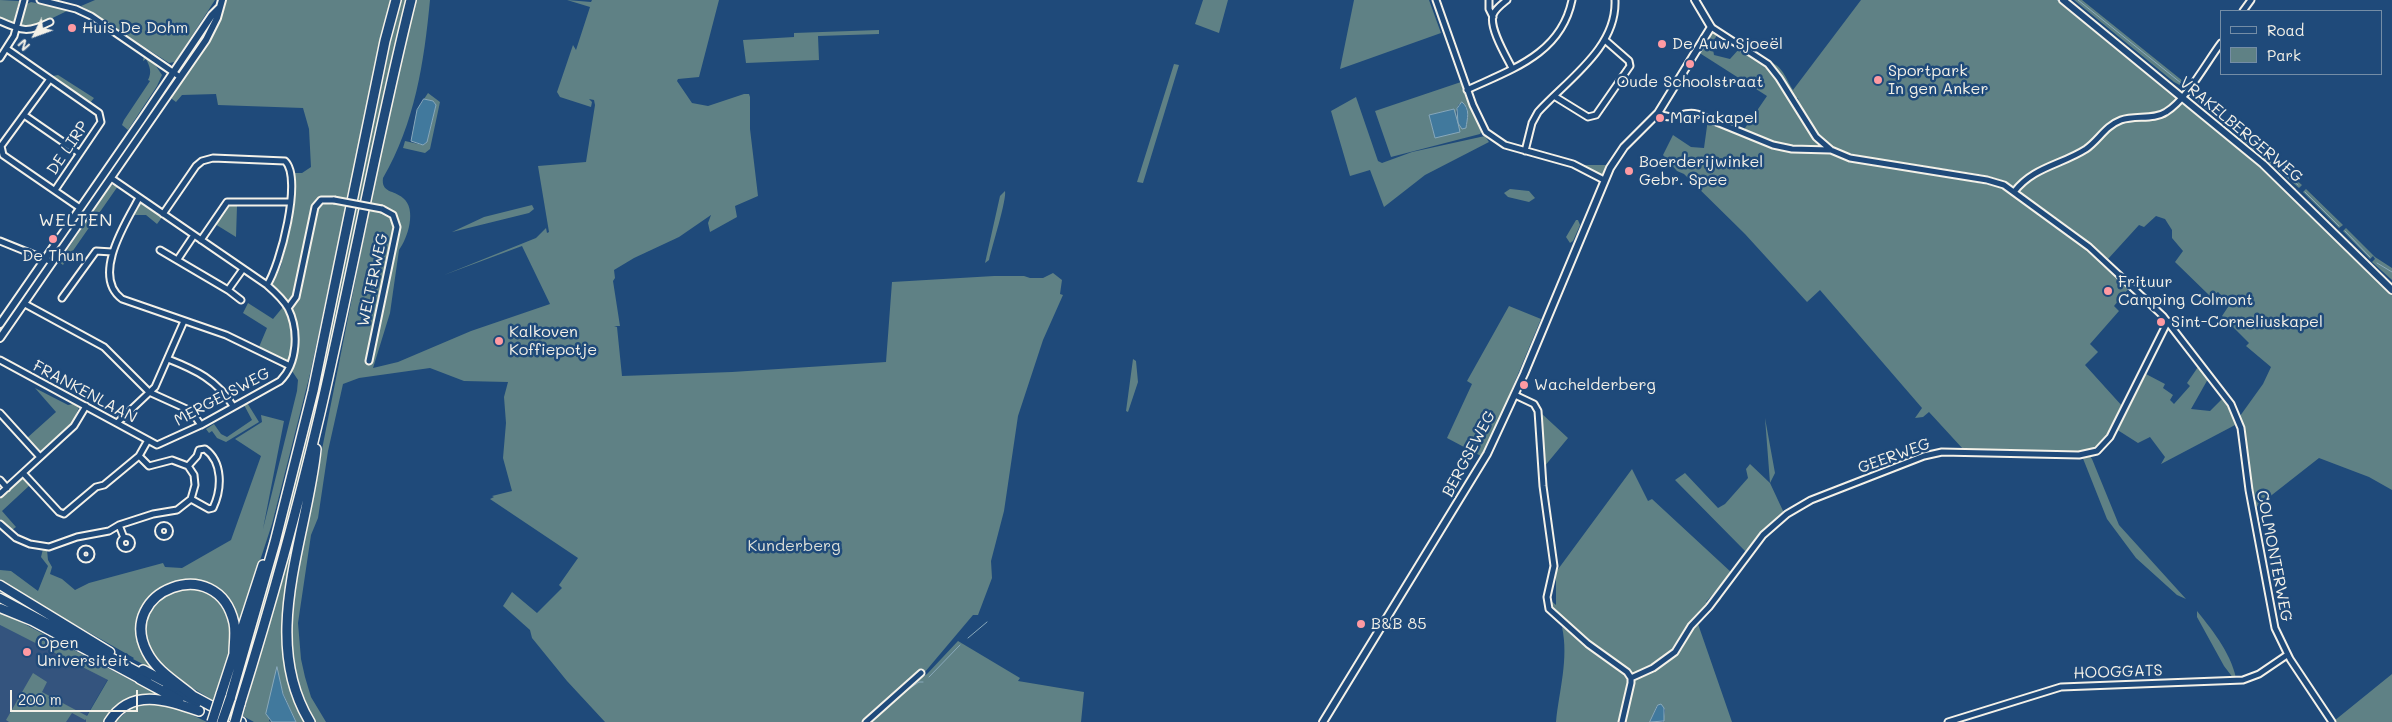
<!DOCTYPE html>
<meta charset="utf-8">
<style>
body{margin:0}
#map{position:relative;width:2392px;height:722px;overflow:hidden;background:#1f4a7a;font-family:Mali,sans-serif}
canvas{display:block}
.legend{position:absolute;left:2220px;top:10px;width:162px;height:65px;box-sizing:border-box;background:#1f4a7a;border:1px solid #748da6;margin:0;padding:6px 9px;list-style:none;font-size:15px;color:#f4f1e8}
.legend li{display:flex;align-items:center;gap:10px;height:25px}
.legend b{width:25px;border:1px solid #748da6}
.north{position:absolute;left:10px;top:10px;width:50px;height:50px;-webkit-text-stroke:4px #1f4a7a;paint-order:stroke;rotate:228deg;font-size:14px;font-weight:700;line-height:20px;text-align:center;color:#f4f1e8}
.north::after{content:'';display:block;margin:auto;width:18px;height:22px;background:#f4f1e8;clip-path:polygon(50% 0,100% 100%,50% 72%,0 100%)}
.scale{position:absolute;left:10px;top:690px;width:128px;height:22px;box-sizing:border-box;border:2px solid #f4f1e8;border-top:0;padding-left:6px;font-size:15px;line-height:18px;white-space:nowrap;color:#f4f1e8;-webkit-text-stroke:4px #1f4a7a;paint-order:stroke}
</style>
<div id="map">
<canvas width="2392" height="722"></canvas>
<ul class="legend">
<li><b style="height:6px;background:#1f4a7a"></b>Road</li>
<li><b style="height:14px;background:#5f8185"></b>Park</li>
</ul>
<div class="north">N</div>
<div class="scale">200 m</div>
</div>
<script>
const context = document.querySelector('canvas').getContext('2d');
context.lineJoin = 'round';
function fillPath(path, color) {
  context.fillStyle = color;
  context.fill(path, 'evenodd');
}
function stroke(path, color, width, dash) {
  context.strokeStyle = color;
  context.lineWidth = width;
  context.lineCap = dash ? 'butt' : 'round';
  context.setLineDash(dash || []);
  context.stroke(path);
}
function write(font, color, halo, rows, align = 'center') {
  context.font = font + ' Mali,sans-serif';
  context.lineWidth = 5;
  context.setLineDash([]);
  context.textBaseline = 'middle';
  context.strokeStyle = halo;
  context.fillStyle = color;
  for (const [text, x, y, turn = 0] of rows) {
    context.save();
    context.translate(x, y);
    context.rotate((+turn || 0) * Math.PI / 180);
    context.textAlign = isNaN(turn) ? turn : align;
    if (halo) context.strokeText(text, 0, 0);
    context.fillText(text, 0, 0);
    context.restore();
  }
}
const built = new Path2D(`
 M 0,625 L 108,679 L 87,715 L 86,722 L 0,722 Z`);
const green = new Path2D(`
 M 0,0 L 19,1 L 13,25 L 0,19 Z
 M 95,0 L 215,0 L 175,62 L 169,63 L 81,6 Z
 M 227,0 L 392,0 L 349,200 L 323,196 L 315,203 L 295,298 L 289,304 L 272,286 L 281,266 L 293,217 L 294,173 L 302,173 L 311,167 L 309,129 L 303,108 L 218,105 L 216,94 L 182,95 L 176,102 L 172,99 L 171,97 L 201,52 Z
 M 399,0 L 406,0 C 384,96 366,192 345,289 C 315,428 277,565 238,703 L 232,699 L 257,618 Z
 M 416,0 L 430,0 C 424,63 415,123 383,178 C 381,193 394,190 403,198 C 417,209 408,238 399,250 L 390,313 L 373,368 L 398,362 L 471,331 L 550,304 L 522,246 L 444,275 L 536,238 L 546,228 L 547,233 L 549,232 L 538,166 L 586,162 L 595,105 L 594,100 L 589,99 L 592,102 L 591,107 L 560,97 L 557,92 L 573,45 L 576,50 L 590,7 L 567,0 L 591,2 L 592,0 L 719,0 L 699,77 L 678,79 L 677,81 L 692,103 L 708,106 L 744,94 L 749,94 L 750,97 L 750,129 L 758,196 L 735,206 L 737,217 L 710,232 L 708,223 L 711,215 L 679,237 L 634,258 L 614,270 L 615,278 L 613,281 L 620,326 L 614,326 L 617,327 L 622,376 L 732,372 L 886,362 L 892,282 L 994,276 L 1024,276 L 1030,278 L 1043,278 L 1053,273 L 1062,280 L 1060,294 L 1063,295 L 1043,340 L 1018,416 L 1004,511 L 991,561 L 992,578 L 978,615 L 973,615 L 919,679 L 927,674 L 958,641 L 1020,678 L 1018,681 L 1084,692 L 1081,722 L 605,722 L 567,681 L 532,638 L 530,630 L 503,606 L 512,592 L 537,613 L 562,588 L 559,585 L 578,558 L 490,499 L 494,497 L 492,496 L 512,491 L 503,458 L 506,423 L 504,397 L 508,382 L 464,381 L 430,368 L 359,378 L 343,384 L 328,451 L 318,518 L 311,535 L 298,623 L 301,659 L 305,677 L 311,697 L 326,722 L 314,722 L 294,677 L 290,632 L 295,586 L 392,95 Z
 M 1203,0 L 1228,0 L 1219,33 L 1195,24 Z
 M 1354,0 L 1429,0 L 1441,33 L 1340,69 Z
 M 1861,0 L 2060,0 L 2177,97 L 2176,100 L 2181,101 L 2263,166 L 2392,293 L 2392,490 L 2369,477 L 2319,458 L 2254,509 L 2244,427 L 2240,416 L 2263,384 L 2271,367 L 2246,346 L 2249,343 L 2222,316 L 2230,304 L 2218,292 L 2211,297 L 2175,262 L 2183,251 L 2172,238 L 2172,230 L 2165,219 L 2156,216 L 2144,227 L 2139,225 L 2108,259 L 2076,232 L 2005,181 L 1984,175 L 1860,156 L 1838,150 L 1827,144 L 1815,130 L 1799,104 L 1798,98 L 1793,98 L 1768,61 C 1783,66 1785,77 1793,90 Z
 M 2074,0 L 2082,0 L 2189,86 L 2187,89 L 2174,82 Z
 M 31,2 L 69,10 L 32,28 L 20,27 L 27,4 Z
 M 879,30 L 879,34 L 818,36 L 819,60 L 746,63 L 743,40 L 794,37 L 794,33 Z
 M 1713,33 L 1717,35 L 1712,44 L 1714,55 L 1730,59 L 1739,49 C 1772,65 1783,87 1801,117 C 1808,129 1814,140 1825,148 L 1785,147 L 1743,131 L 1767,96 L 1698,52 Z
 M 144,56 L 156,66 L 162,75 L 157,86 L 128,130 L 122,125 L 124,120 L 150,81 L 148,80 C 152,72 150,67 146,59 L 143,61 Z
 M 1174,64 L 1179,65 L 1143,183 L 1137,182 Z
 M 58,75 L 94,98 L 90,103 L 53,76 Z
 M 173,78 L 176,79 L 110,172 L 109,170 Z
 M 1461,82 L 1482,131 L 1480,134 L 1391,157 L 1375,111 ZM 1459,104 L 1467,107 L 1468,116 L 1466,126 L 1458,123 L 1456,112 ZM 1454,109 L 1435,138 L 1429,115 Z
 M 428,93 L 440,102 L 430,149 L 425,153 L 403,148 L 405,141 L 423,145 L 427,142 L 436,105 L 433,101 L 424,99 Z
 M 2187,94 L 2194,103 L 2296,189 L 2294,190 L 2189,100 Z
 M 1356,97 L 1378,161 L 1382,163 L 1412,152 L 1485,136 L 1489,142 L 1425,175 L 1384,207 L 1370,170 L 1350,176 L 1331,111 Z
 M 2200,98 L 2302,185 L 2299,188 L 2198,102 Z
 M 1708,119 L 1767,145 L 1826,151 L 1843,158 L 2000,187 L 2078,240 L 2130,287 L 2114,306 L 2119,311 L 2090,344 L 2098,352 L 2085,365 L 2123,407 L 2103,443 L 2087,452 L 2092,459 L 2119,525 L 2186,599 L 2177,595 L 2136,558 L 2107,519 L 2082,456 L 1963,449 L 1929,412 L 1923,417 L 1915,418 L 1922,408 L 1820,290 L 1807,302 L 1745,234 L 1684,174 L 1677,171 L 1663,155 L 1673,135 L 1691,147 L 1704,148 Z
 M 1583,165 L 1609,165 L 1602,176 L 1582,166 Z
 M 111,185 L 118,186 L 63,265 L 59,262 Z
 M 1510,189 L 1529,191 L 1535,198 L 1529,202 L 1508,197 L 1504,193 Z
 M 2306,189 L 2343,225 L 2339,228 L 2303,192 Z
 M 1005,191 C 1007,199 992,247 989,260 L 985,263 L 1000,196 Z
 M 331,201 L 346,206 L 310,374 L 272,524 L 214,701 L 178,679 L 158,672 L 133,659 L 134,658 L 0,582 L 0,570 L 11,571 L 38,591 L 48,566 L 41,557 L 43,549 L 47,550 L 48,560 L 52,567 L 50,574 L 62,579 L 75,590 L 89,583 L 163,563 L 165,567 L 182,568 L 231,540 L 261,456 L 235,439 L 262,422 L 261,415 L 284,421 L 263,529 L 297,391 L 298,380 L 292,371 C 301,352 302,328 292,309 C 309,281 303,222 322,202 Z
 M 142,202 L 163,216 L 157,224 L 146,215 L 133,215 Z
 M 532,205 L 534,209 L 529,213 L 452,232 L 484,217 Z
 M 228,206 L 237,206 L 236,237 L 215,224 Z
 M 1576,220 L 1578,220 L 1580,225 L 1573,241 L 1570,243 L 1566,237 Z
 M 2346,228 L 2375,257 L 2392,268 L 2392,280 L 2372,262 L 2375,259 L 2373,256 L 2370,259 L 2343,231 Z
 M 248,303 L 273,319 L 283,307 C 293,324 294,342 288,362 L 259,347 L 267,328 L 243,313 Z
 M 1509,306 L 1541,319 L 1500,417 L 1481,456 L 1447,438 L 1472,384 L 1467,381 Z
 M 1133,359 L 1136,361 L 1138,382 L 1128,412 L 1126,411 Z
 M 2198,367 L 2208,379 L 2191,409 L 2210,411 L 2223,398 L 2231,410 L 2237,424 L 2161,464 L 2165,457 L 2150,437 L 2138,443 L 2116,429 L 2144,373 L 2165,384 L 2163,388 L 2173,395 L 2170,400 L 2174,404 L 2190,386 L 2187,383 Z
 M 35,388 L 68,405 L 73,404 L 79,407 L 73,422 L 40,452 L 27,438 L 56,412 Z
 M 246,401 L 259,422 L 226,442 L 217,438 L 212,431 L 209,433 L 206,429 L 214,424 L 221,434 L 227,437 L 252,420 L 243,403 Z
 M 1541,413 L 1568,438 L 1544,467 Z
 M 1765,418 L 1775,473 L 1770,483 L 1784,513 L 1748,554 L 1675,480 L 1685,473 L 1718,508 L 1725,504 L 1748,478 L 1746,469 L 1750,464 L 1770,483 Z
 M 1632,469 L 1648,501 L 1652,499 L 1732,573 L 1706,602 L 1708,604 L 1673,652 L 1659,661 L 1661,665 L 1682,649 L 1693,627 L 1722,594 L 1721,599 L 1698,624 L 1732,722 L 1663,722 L 1665,710 L 1660,704 L 1657,706 L 1650,722 L 1556,722 C 1559,691 1569,659 1562,627 L 1591,646 L 1549,610 L 1549,599 L 1556,605 L 1556,572 Z
 M 23,477 L 30,485 L 2,511 L 16,527 L 12,530 L 0,519 L 0,499 Z
 M 306,489 L 285,632 L 307,722 L 296,722 L 283,693 L 277,669 L 272,693 L 269,721 L 272,722 L 254,722 L 243,716 Z
 M 0,611 L 136,683 L 169,698 L 144,697 L 105,722 L 86,722 L 86,719 L 85,720 L 72,713 L 66,722 L 9,722 L 6,720 L 33,673 L 47,682 L 42,692 L 87,716 L 108,680 L 0,625 Z
 M 2197,611 C 2214,632 2233,656 2237,683 L 2224,666 L 2197,617 Z
 M 2392,674 L 2392,722 L 2335,722 L 2334,721 Z
 M 153,702 L 171,705 L 207,722 L 115,722 L 132,707 Z`);
const water = new Path2D(`
 M 424,99 L 433,101 L 436,105 L 427,142 L 423,145 L 411,141 L 417,110 Z
 M 1462,102 C 1471,109 1467,119 1466,128 L 1462,129 L 1458,123 L 1460,132 L 1435,138 L 1429,115 L 1454,109 L 1458,123 L 1457,109 Z
 M 277,667 L 283,694 L 296,722 L 272,722 L 266,714 Z
 M 1658,705 L 1661,704 L 1664,708 L 1664,721 L 1650,722 Z`);
const stream = new Path2D(`
 M 2057,0 L 2076,15
 M 2078,0 L 2186,87
 M 2199,101 L 2298,185
 M 2305,192 L 2339,226
 M 2345,231 L 2370,257
 M 2377,263 L 2392,272
 M 968,638 L 987,622
 M 929,677 L 960,645
 M 906,691 L 919,682 L 923,682
 M 898,697 L 904,693`);
const minor = new Path2D(`
 M 40,0 L 76,9 L 91,16 L 180,77
 M 1436,0 L 1473,105 L 1486,132 L 1505,145 L 1573,164 L 1604,180
 M 1489,0 L 1489,9 L 1493,17
 M 1507,0 C 1502,4 1495,9 1493,15 C 1489,28 1506,56 1512,68
 M 2243,11 L 2251,0
 M 0,21 C 22,31 28,33 50,22
 M 1711,27 L 1768,64 L 1779,78 L 1816,137 L 1831,150 L 1850,158 L 1987,180 L 2004,185 L 2089,247 L 2163,316 L 2231,404 L 2241,428 L 2249,490 L 2275,628 L 2290,659 L 2332,722
 M 7,49 L 99,113 L 101,122 L 55,190
 M 0,58 L 14,36 L 24,0
 M 50,79 L 1,146 L 3,155 L 80,208
 M 1467,90 C 1512,69 1561,54 1572,0
 M 1554,96 L 1588,117 L 1596,115 L 1630,66 L 1629,61 L 1605,40
 M 1658,113 C 1675,123 1681,110 1697,114 L 1773,145 L 1792,149 L 1830,150
 M 24,115 L 79,153
 M 1525,151 L 1532,123 L 1538,112 C 1567,80 1617,48 1615,0
 M 2014,192 C 2033,167 2061,165 2086,149 C 2099,140 2105,126 2121,120 C 2135,115 2154,120 2166,112 C 2187,99 2206,63 2221,43
 M 139,198 C 126,222 91,276 122,299 L 226,335 L 290,366
 M 163,214 L 196,166 L 202,161 L 213,158 L 285,161 C 303,178 280,266 267,285
 M 201,240 L 227,202 L 290,202
 M 0,241 L 52,262
 M 160,250 L 228,290 L 241,300
 M 178,259 L 194,235
 M 228,290 L 243,269
 M 62,298 L 96,251 L 112,252
 M 25,304 L 104,347 L 149,392 L 191,411 L 201,425
 M 288,308 L 296,297 L 315,207 L 321,200 L 334,200
 M 168,359 C 196,370 217,380 233,406
 M 0,360 L 157,445 L 201,425 L 280,381 C 298,363 299,330 288,308 C 283,299 275,292 267,285 L 111,178
 M 369,361 L 397,227 L 393,215 L 382,209
 M 1515,395 L 1534,404 L 1538,411 L 1543,486 L 1554,566 L 1547,597 L 1549,609 L 1588,644 L 1627,672 L 1631,678
 M 0,413 L 40,457
 M 117,423 L 155,387 L 184,321
 M 188,466 L 197,456 L 199,450 L 205,449 C 223,462 222,489 213,508 L 209,509 L 191,499
 M 23,473 L 59,512 L 64,514 L 96,487 L 104,485 L 139,456 L 148,440
 M 0,480 L 7,488
 M 0,494 L 74,426 L 86,406
 M 0,524 L 16,538 L 30,544 L 49,547 L 77,537 L 109,531 L 119,525 L 153,514 L 177,510 L 191,499 L 195,485 L 194,475 L 188,466 L 172,460 L 149,466 L 139,456
 M 119,525 L 124,538
 M158.5 531a5.5 5.5 0 1 1 11 0a5.5 5.5 0 1 1-11 0Z
 M120.5 543a5.5 5.5 0 1 1 11 0a5.5 5.5 0 1 1-11 0Z
 M81 554a5 5 0 1 1 10 0a5 5 0 1 1-10 0Z
 M 1631,678 L 1653,668 L 1675,652 L 1691,626 L 1709,607 L 1763,535 L 1787,514 L 1811,500 L 1924,456 L 1942,452 L 2079,455 L 2097,451 L 2110,437 L 2168,321
 M 866,722 L 921,673
 M 1622,722 L 1631,683 L 1631,678
 M 1948,722 L 2061,687 L 2243,680 L 2259,674 L 2287,655`);
const tertiary = new Path2D(`
 M 2063,0 L 2263,164 L 2392,290
 M 0,324 L 142,119 L 212,15 L 219,8
 M 0,338 L 206,40 L 217,18 L 222,0
 M 1323,722 L 1487,454 L 1524,374 L 1610,168 L 1624,147 L 1658,113 L 1711,27 L 1695,0`);
const primary = new Path2D(`
 M 0,585 L 110,652
 M 0,598 L 148,677
 M 0,608 L 32,621 L 140,679
 M 167,687 L 197,703`);
const motorway = new Path2D(`
 M 143,670 L 175,687
 M 140,679 L 179,700
 M 221,694 L 263,565
 M 191,695 L 241,722
 M 194,697 C 178,683 157,672 147,652 C 115,591 218,551 234,623 C 236,632 234,644 234,653
 M 230,699 L 275,542 L 313,391 L 385,41 L 396,0
 M 240,704 C 270,608 297,511 320,413 C 352,275 377,137 411,0
 M 109,722 C 131,687 167,700 199,711
 M 310,722 C 259,638 307,538 316,449`);
const minorBridge = new Path2D(`
 M 334,200 L 382,209`);
const motorwayBridge = new Path2D(`
 M 212,722 L 221,694
 M 222,722 L 230,699
 M 235,722 L 240,704`);
const markers = [
 [72,28,5,"#ff9aa2"],
 [1662,44,5,"#ff9aa2"],
 [1690,64,5,"#ff9aa2"],
 [1878,80,5,"#ff9aa2"],
 [1660,118,5,"#ff9aa2"],
 [1629,171,5,"#ff9aa2"],
 [53,239,5,"#ff9aa2"],
 [2108,291,5,"#ff9aa2"],
 [2161,322,5,"#ff9aa2"],
 [499,341,5,"#ff9aa2"],
 [1524,385,5,"#ff9aa2"],
 [1361,624,5,"#ff9aa2"],
 [27,652,5,"#ff9aa2"]
];
const poiNames = [
 ["Huis De Dohm",82,28],
 ["De Auw Sjoeël",1672,44],
 ["Sportpark",1888,71],
 ["In gen Anker",1888,89],
 ["Oude Schoolstraat",1690,82,"center"],
 ["Mariakapel",1670,118],
 ["Boerderijwinkel",1639,162],
 ["Gebr. Spee",1639,180],
 ["De Thun",53,256,"center"],
 ["Frituur",2118,282],
 ["Camping Colmont",2118,300],
 ["Sint-Corneliuskapel",2171,322],
 ["Kalkoven",509,332],
 ["Koffiepotje",509,350],
 ["Wachelderberg",1534,385],
 ["B&B 85",1371,624],
 ["Open",37,643],
 ["Universiteit",37,661]
];
const streetNames = [
 ["VRAKELBERGERWEG",2241,130,40],
 ["DE LIRP",68,148,-56],
 ["WELTERWEG",373,280,-78],
 ["FRANKENLAAN",85,392,28],
 ["MERGELSWEG",222,397,-28],
 ["BERGSEWEG",1469,454,-62],
 ["GEERWEG",1894,456,-20],
 ["COLMONTERWEG",2274,556,79],
 ["HOOGGATS",2118,672,-2]
];
const parkNames = [
 ["Kunderberg",794,546]
];
const neighbourhoodNames = [
 ["WELTEN",76,220]
];
fillPath(built, '#34547e');
fillPath(green, '#5f8185');
fillPath(water, '#41799d');
stroke(water, '#89a9bb', 1);
stroke(stream, '#89a9bb', 1);
stroke(minor, '#f4f1e8', 9);
stroke(tertiary, '#f4f1e8', 10);
stroke(primary, '#f4f1e8', 11);
stroke(motorway, '#f4f1e8', 12);
stroke(minor, '#1f4a7a', 5);
stroke(tertiary, '#1f4a7a', 6);
stroke(primary, '#1f4a7a', 8);
stroke(motorway, '#1f4a7a', 9);
stroke(minorBridge, '#f4f1e8', 9, []);
stroke(motorwayBridge, '#f4f1e8', 12, []);
stroke(minorBridge, '#1f4a7a', 5);
stroke(motorwayBridge, '#1f4a7a', 9);
for (const [x, y, r, color] of markers) {
  const dot = new Path2D();
  dot.arc(x, y, r, 0, 2 * Math.PI);
  context.fillStyle = color;
  context.fill(dot);
  stroke(dot, '#1f4a7a', 2);
}
write('16px', '#f4f1e8', '#1f4a7a', poiNames, 'left');
write('16px', '#f4f1e8', '#1f4a7a', streetNames);
write('16px', '#dee0d9', '#1f4a7a', parkNames);
context.letterSpacing = '1px';
write('18px', '#f4f1e8', '#1f4a7a', neighbourhoodNames);
context.letterSpacing = '0px';
</script>
